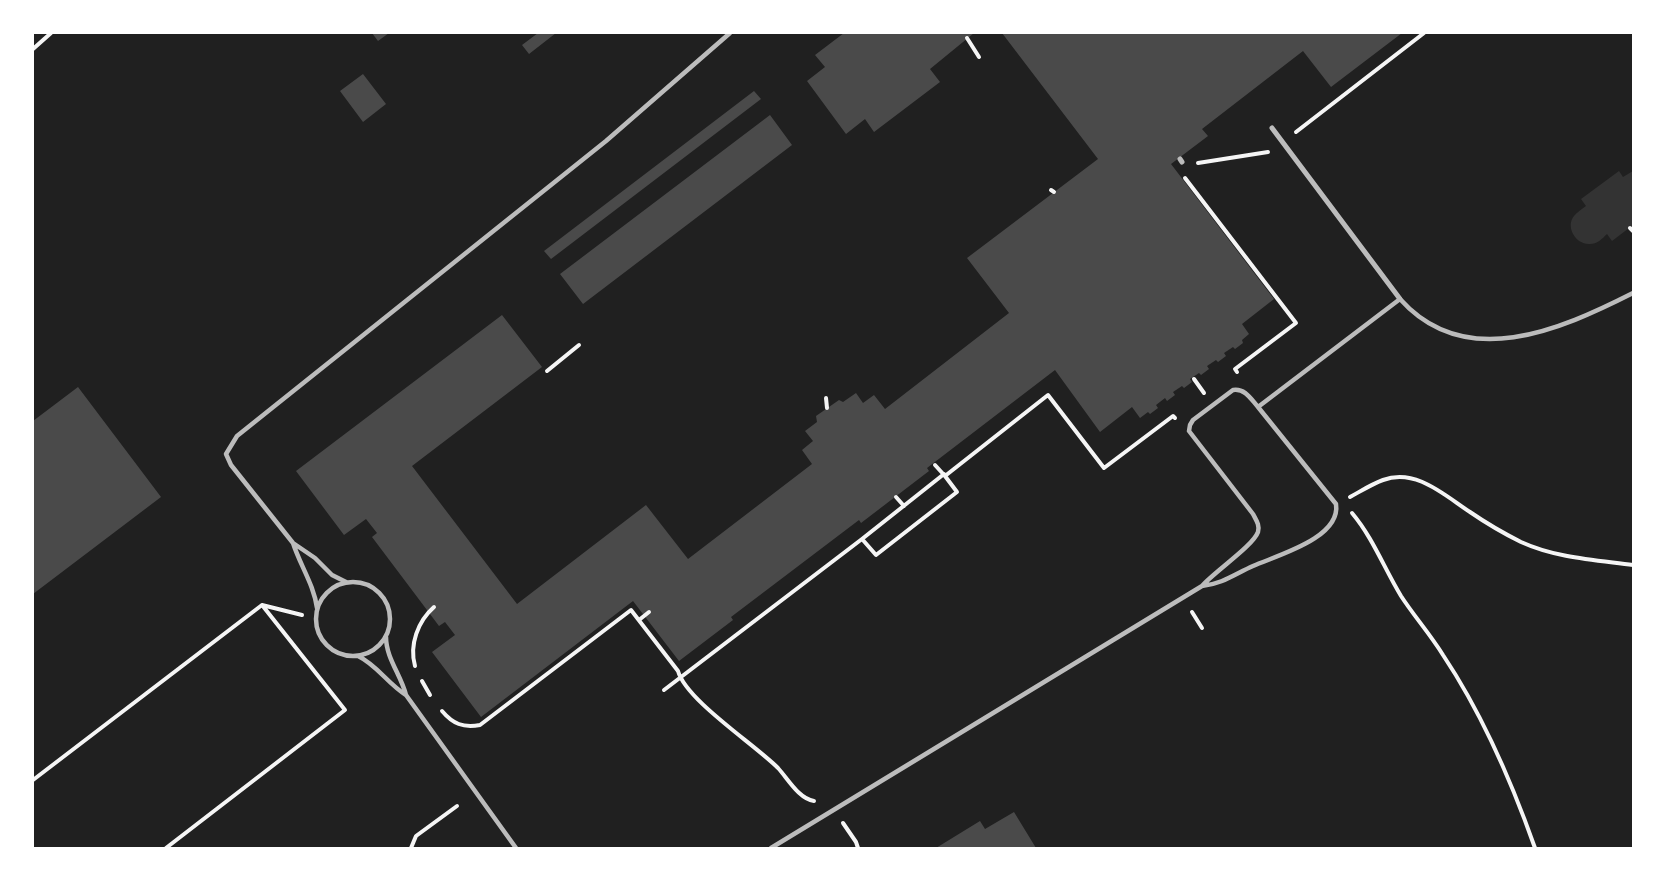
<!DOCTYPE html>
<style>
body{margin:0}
#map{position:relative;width:1666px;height:881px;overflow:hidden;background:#111;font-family:"Libre Baskerville",serif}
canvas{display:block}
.frame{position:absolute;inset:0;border:34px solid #fff;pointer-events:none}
</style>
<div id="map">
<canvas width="1666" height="881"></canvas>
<div class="frame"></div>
</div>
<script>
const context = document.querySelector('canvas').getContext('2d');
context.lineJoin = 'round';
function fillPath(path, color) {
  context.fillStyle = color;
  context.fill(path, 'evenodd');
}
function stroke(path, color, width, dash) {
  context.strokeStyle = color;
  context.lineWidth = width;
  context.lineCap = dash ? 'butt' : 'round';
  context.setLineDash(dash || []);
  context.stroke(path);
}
const green = new Path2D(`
 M 33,33 L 1633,33 L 1633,848 L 33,848 Z`);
const water = new Path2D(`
 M 1619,171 L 1623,177 L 1633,171 L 1633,225 L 1612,241 L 1607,234 C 1602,239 1597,244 1590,244 C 1576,245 1565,227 1574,216 C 1577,212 1582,209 1586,206 L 1581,199 Z`);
const building = new Path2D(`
 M 372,33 L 389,33 L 378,41 Z
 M 538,33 L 556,33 L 529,54 L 522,45 Z
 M 844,33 L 974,33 L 930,69 L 940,82 L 874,132 L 865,119 L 846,134 L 807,81 L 825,67 L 815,55 Z
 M 1002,33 L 1402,33 L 1331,87 L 1303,51 L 1202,129 L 1208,136 L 1171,164 L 1274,299 L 1242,324 L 1249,334 L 1242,340 L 1243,343 L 1235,349 L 1233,347 L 1224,353 L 1226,356 L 1218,362 L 1216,360 L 1207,366 L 1209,369 L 1201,375 L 1199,373 L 1190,379 L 1192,382 L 1184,388 L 1182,386 L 1173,392 L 1175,395 L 1167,401 L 1165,398 L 1156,405 L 1158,408 L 1150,414 L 1148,412 L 1140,418 L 1132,407 L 1100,432 L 1055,370 L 927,468 L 929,471 L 861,523 L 859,520 L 731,617 L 733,620 L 679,661 L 633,601 L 481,717 L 432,652 L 455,635 L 445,622 L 439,626 L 372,537 L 377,533 L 366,519 L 344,535 L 296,471 L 502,315 L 542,367 L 412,466 L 517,604 L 646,505 L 688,559 L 812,464 L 802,450 L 813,441 L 805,431 L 817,422 L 816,416 L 839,400 L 843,402 L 856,393 L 863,403 L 874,395 L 885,409 L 1009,313 L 967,258 L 1098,159 Z
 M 363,74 L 386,104 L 363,122 L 340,91 Z
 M 754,91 L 761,99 L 551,259 L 544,251 Z
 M 770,115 L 792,145 L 583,304 L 560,274 Z
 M 78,387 L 161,497 L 33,594 L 33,421 Z
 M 1014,812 L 1036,848 L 936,848 L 980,821 L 985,829 Z`);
const path = new Path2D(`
 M 967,38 L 979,57
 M 33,49 L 51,33
 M 1296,132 L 1424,33
 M 1198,163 L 1268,152
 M 1185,178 L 1296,323 L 1235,369 L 1237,372
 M 1051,190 L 1054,192
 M 1630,228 L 1633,231
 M 547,371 L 579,345
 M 1194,379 L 1204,393
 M 826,398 L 827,408
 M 935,465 L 945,476 L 1048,395 L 1104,468 L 1173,416 L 1175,418
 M 944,474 L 862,539 L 876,555 L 957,492 L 945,476
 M 896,497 L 904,506
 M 1350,497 C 1361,491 1372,484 1383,480 C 1416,468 1444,495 1470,512 C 1486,523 1503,533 1521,542 C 1556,558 1595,560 1633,565
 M 1352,513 C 1373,538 1384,568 1401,596 C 1414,616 1430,634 1443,655 C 1483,715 1511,780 1535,848
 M 262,605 L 302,615
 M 1192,612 L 1202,628
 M 639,620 L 649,612
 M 415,666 C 409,645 418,621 434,607
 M 422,681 L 430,695
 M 664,690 L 862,539
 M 442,711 C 453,724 463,728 480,725 L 631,610 L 678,671 C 686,700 754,744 778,768 C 788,779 799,799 814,801
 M 33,780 L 262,605
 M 843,823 L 856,842 L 858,848
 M 166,848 L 345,710 L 262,605
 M 411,848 L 416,836 L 457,806`);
const service = new Path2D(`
 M 1258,407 L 1400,299 C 1465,372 1560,330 1633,293
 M 293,543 C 300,565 314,585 317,608
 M316 619a37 37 0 1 1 74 0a37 37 0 1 1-74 0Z
 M 346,582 L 332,575 L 315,558 L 293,543 L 231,465 L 226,454 L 237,436 L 606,141 L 730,33
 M 386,637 C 386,658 401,675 406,695 L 516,848
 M 358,656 C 377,665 388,684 406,695
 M 771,848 L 1202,586 C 1214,572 1253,546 1258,532 C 1260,525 1256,520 1253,514 L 1189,431 L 1190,425 L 1193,420 L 1233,390 C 1245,388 1251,399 1258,407 L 1336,504 C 1341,538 1278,555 1253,566 C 1235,574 1222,584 1202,586`);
const pedestrian = new Path2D(`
 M 1272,128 L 1400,299
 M 1180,159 L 1182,162`);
fillPath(green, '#202020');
fillPath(water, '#333');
fillPath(building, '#4a4a4a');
stroke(path, '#f5f5f5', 4);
stroke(service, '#bcbcbc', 4.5);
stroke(pedestrian, '#bcbcbc', 5);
</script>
